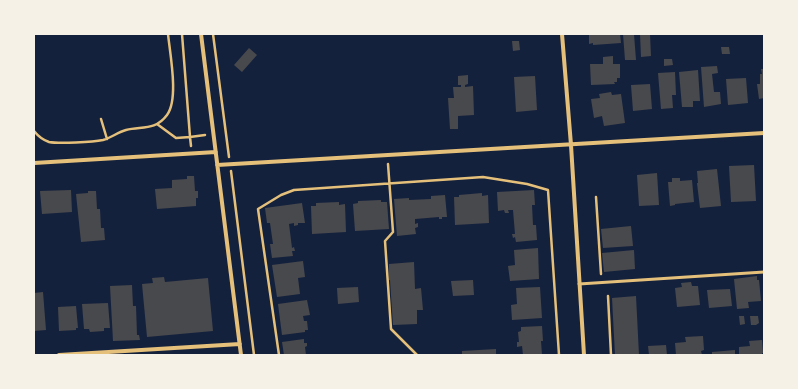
<!DOCTYPE html>
<style>
body{margin:0}
#map{position:relative;width:798px;height:389px;overflow:hidden;background:#14213d;font-family:"DM Sans",sans-serif}
canvas{display:block}
.frame{position:absolute;inset:0;border:35px solid #f6f1e7;pointer-events:none}
</style>
<div id="map">
<canvas width="798" height="389"></canvas>
<div class="frame"></div>
</div>
<script>
const context = document.querySelector('canvas').getContext('2d');
context.lineJoin = 'round';
function fillPath(path, color) {
  context.fillStyle = color;
  context.fill(path, 'evenodd');
}
function stroke(path, color, width, dash) {
  context.strokeStyle = color;
  context.lineWidth = width;
  context.lineCap = dash ? 'butt' : 'round';
  context.setLineDash(dash || []);
  context.stroke(path);
}
const building = new Path2D(`
 M 589,34 L 620,34 L 621,43 L 593,45 L 593,43 L 589,44 Z
 M 623,34 L 634,34 L 636,60 L 625,60 Z
 M 640,34 L 650,34 L 651,56 L 641,57 Z
 M 512,41 L 519,41 L 520,50 L 513,51 Z
 M 721,47 L 729,47 L 730,54 L 722,54 Z
 M 249,48 L 257,55 L 242,72 L 234,65 Z
 M 613,56 L 613,64 L 620,64 L 620,78 L 617,78 L 617,82 L 614,82 L 615,84 L 591,85 L 590,64 L 603,64 L 603,57 Z
 M 664,59 L 672,59 L 673,65 L 664,66 Z
 M 717,66 L 718,73 L 712,74 L 714,92 L 720,92 L 721,104 L 704,107 L 701,67 Z
 M 761,69 L 764,69 L 764,98 L 759,99 L 757,84 L 760,84 L 760,74 L 762,74 Z
 M 698,70 L 700,101 L 693,101 L 693,107 L 682,107 L 679,72 Z
 M 675,72 L 676,95 L 672,95 L 673,108 L 661,109 L 658,73 Z
 M 468,75 L 468,84 L 465,85 L 465,87 L 473,86 L 474,115 L 458,116 L 458,129 L 450,129 L 448,98 L 454,98 L 453,87 L 461,87 L 461,85 L 458,85 L 458,76 Z
 M 535,76 L 537,110 L 516,112 L 514,77 Z
 M 746,78 L 748,103 L 728,105 L 726,79 Z
 M 650,84 L 652,109 L 633,111 L 631,85 Z
 M 611,92 L 612,95 L 621,94 L 625,123 L 604,126 L 602,116 L 594,118 L 591,99 L 600,98 L 599,94 Z
 M 754,165 L 756,201 L 731,202 L 729,166 Z
 M 717,169 L 721,206 L 700,208 L 697,183 L 698,183 L 697,171 Z
 M 657,173 L 659,205 L 639,206 L 637,175 Z
 M 187,176 L 194,176 L 195,191 L 198,191 L 198,198 L 196,198 L 196,206 L 157,209 L 155,189 L 172,188 L 172,180 L 187,179 Z
 M 672,178 L 680,178 L 680,181 L 692,180 L 694,202 L 675,204 L 675,205 L 670,206 L 668,182 L 672,182 Z
 M 71,190 L 72,212 L 42,214 L 40,191 Z
 M 534,190 L 535,205 L 532,205 L 533,225 L 536,225 L 537,240 L 516,242 L 515,237 L 513,238 L 512,234 L 515,234 L 513,210 L 508,210 L 509,213 L 505,213 L 504,210 L 498,211 L 497,192 Z
 M 88,191 L 96,191 L 97,209 L 100,209 L 101,228 L 104,228 L 105,240 L 81,242 L 76,194 L 88,193 Z
 M 482,193 L 482,196 L 488,195 L 489,223 L 455,225 L 454,197 L 459,197 L 459,195 Z
 M 445,195 L 447,217 L 442,217 L 442,219 L 439,219 L 439,217 L 415,219 L 415,224 L 418,223 L 418,227 L 415,228 L 416,234 L 397,236 L 394,199 L 409,198 L 409,200 L 431,199 L 431,196 Z
 M 381,200 L 381,202 L 387,202 L 389,229 L 355,231 L 353,204 L 358,203 L 358,201 Z
 M 339,202 L 339,205 L 345,204 L 346,232 L 312,234 L 311,206 L 316,206 L 316,203 Z
 M 302,203 L 305,223 L 298,223 L 298,225 L 294,226 L 294,223 L 289,224 L 292,248 L 294,247 L 295,251 L 292,251 L 293,256 L 272,258 L 270,244 L 273,244 L 270,223 L 267,223 L 265,208 Z
 M 631,226 L 633,246 L 603,248 L 601,229 Z
 M 538,248 L 539,279 L 510,281 L 508,266 L 515,265 L 514,250 Z
 M 634,250 L 635,269 L 604,272 L 602,253 Z
 M 303,261 L 305,277 L 298,278 L 300,294 L 277,297 L 272,265 Z
 M 414,262 L 415,289 L 421,288 L 423,310 L 417,310 L 417,324 L 393,325 L 390,280 L 389,280 L 389,264 Z
 M 757,276 L 757,280 L 759,280 L 761,301 L 748,302 L 749,308 L 737,309 L 734,279 Z
 M 164,277 L 165,282 L 208,278 L 213,331 L 147,337 L 142,284 L 153,283 L 152,278 Z
 M 473,280 L 474,295 L 453,296 L 451,281 Z
 M 691,282 L 692,286 L 698,286 L 700,305 L 677,307 L 675,288 L 682,287 L 681,283 Z
 M 132,285 L 133,306 L 136,306 L 137,335 L 139,335 L 140,340 L 113,341 L 110,286 Z
 M 358,287 L 359,302 L 338,304 L 337,288 Z
 M 540,287 L 542,318 L 512,320 L 511,305 L 517,304 L 516,288 Z
 M 730,289 L 732,306 L 709,308 L 707,290 Z
 M 43,292 L 46,330 L 34,331 L 34,293 Z
 M 636,296 L 639,355 L 615,355 L 612,298 Z
 M 307,300 L 310,315 L 303,316 L 304,321 L 307,321 L 308,330 L 305,330 L 305,332 L 282,335 L 278,304 Z
 M 108,303 L 110,328 L 104,328 L 104,331 L 90,332 L 89,329 L 84,329 L 82,304 Z
 M 76,306 L 78,328 L 76,328 L 76,330 L 59,331 L 58,307 Z
 M 739,316 L 744,316 L 745,324 L 740,325 Z
 M 750,316 L 758,316 L 759,323 L 756,325 L 751,325 Z
 M 542,326 L 543,341 L 541,341 L 542,355 L 523,355 L 522,346 L 517,347 L 517,342 L 519,342 L 518,332 L 521,331 L 521,327 Z
 M 703,336 L 704,350 L 701,351 L 702,355 L 676,355 L 675,343 L 686,342 L 685,337 Z
 M 304,339 L 304,343 L 307,343 L 307,346 L 305,347 L 306,355 L 284,355 L 282,342 Z
 M 762,340 L 763,353 L 762,353 L 762,355 L 739,355 L 739,347 L 750,346 L 749,341 Z
 M 666,345 L 667,355 L 649,355 L 648,346 Z
 M 496,349 L 496,355 L 462,355 L 462,351 Z
 M 735,350 L 735,355 L 712,355 L 712,352 Z`);
const path = new Path2D(`
 M 213,34 L 229,157
 M 101,119 L 107,139
 M 157,124 L 176,138 L 190,137 L 182,34
 M 34,131 C 38,136 43,140 49,142 C 59,144 93,142 103,140 C 111,138 118,132 126,130 C 142,126 155,131 167,115 C 179,99 170,54 168,34
 M 191,146 L 190,137 L 205,135
 M 388,164 L 393,232 L 385,241 L 391,329 L 417,355
 M 231,171 L 254,355
 M 596,197 L 601,274
 M 608,296 L 611,355
 M 279,355 L 258,209 L 281,195 L 294,190 L 483,177 L 527,184 L 548,190 L 559,355`);
const service = new Path2D(`
 M 579,284 L 764,272`);
const minor = new Path2D(`
 M 201,34 L 241,355
 M 562,34 L 571,145 L 584,355
 M 34,163 L 216,152
 M 217,165 L 764,133
 M 59,355 L 240,344`);
fillPath(building, '#48494c');
stroke(path, '#e5c07b', 2.5);
stroke(service, '#e5c07b', 3);
stroke(minor, '#e5c07b', 4);
</script>
